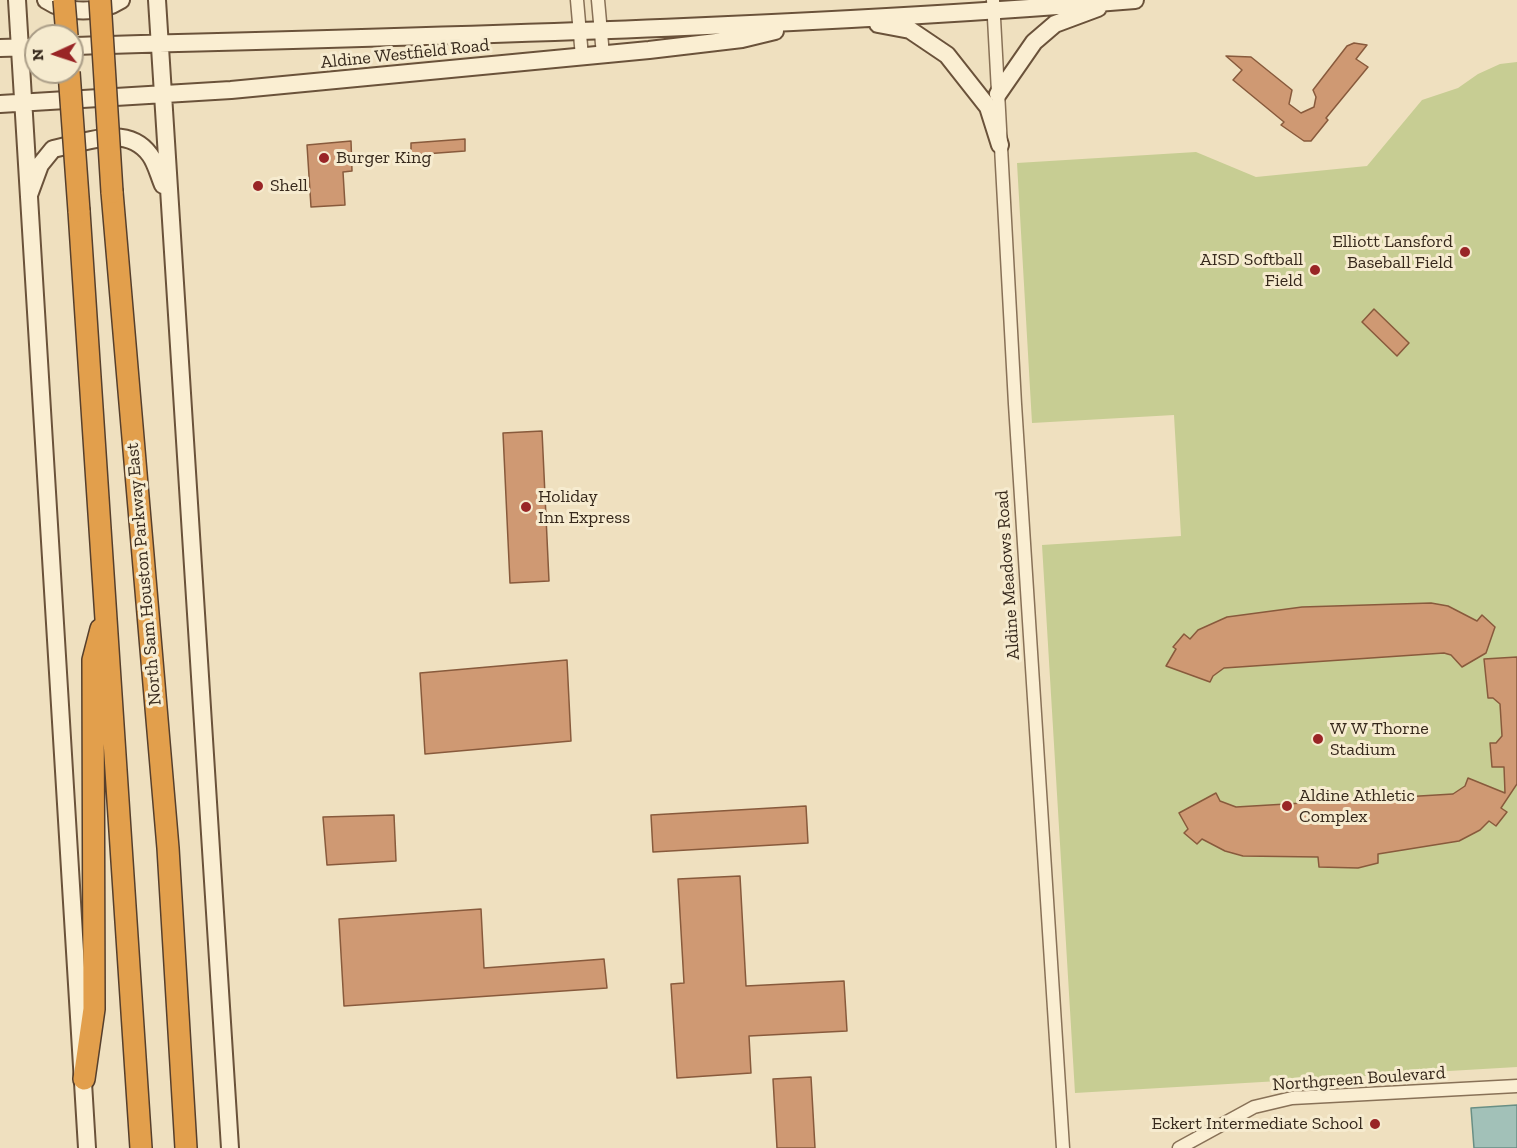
<!DOCTYPE html>
<style>
body{margin:0}
#map{position:relative;width:1517px;height:1148px;overflow:hidden;background:#efe0bf;font-family:"Zilla Slab",serif}
canvas{display:block}
.north{position:absolute;left:24px;top:24px;width:60px;height:60px;box-sizing:border-box;background:#f6ebcf;border:2px solid #aa9d87;border-radius:50%;rotate:267deg;font-size:16px;font-weight:700;line-height:24px;text-align:center;color:#37291c}
.north::after{content:'';display:block;margin:auto;width:21px;height:27px;background:#992526;clip-path:polygon(50% 0,100% 100%,50% 72%,0 100%)}
</style>
<div id="map">
<canvas width="1517" height="1148"></canvas>
<div class="north">N</div>
</div>
<script>
const context = document.querySelector('canvas').getContext('2d');
context.lineJoin = 'round';
function fillPath(path, color) {
  context.fillStyle = color;
  context.fill(path, 'evenodd');
}
function stroke(path, color, width, dash) {
  context.strokeStyle = color;
  context.lineWidth = width;
  context.lineCap = dash ? 'butt' : 'round';
  context.setLineDash(dash || []);
  context.stroke(path);
}
function write(font, color, halo, rows, align = 'center') {
  context.font = font + ' "Zilla Slab",serif';
  context.lineWidth = 6;
  context.setLineDash([]);
  context.textBaseline = 'middle';
  context.strokeStyle = halo;
  context.fillStyle = color;
  for (const [text, x, y, turn = 0] of rows) {
    context.save();
    context.translate(x, y);
    context.rotate((+turn || 0) * Math.PI / 180);
    context.textAlign = isNaN(turn) ? turn : align;
    if (halo) context.strokeText(text, 0, 0);
    context.fillText(text, 0, 0);
    context.restore();
  }
}
const green = new Path2D(`
 M 1517,62 L 1517,1067 L 1075,1093 L 1042,545 L 1181,536 L 1174,415 L 1032,423 L 1017,163 L 1196,152 L 1256,177 L 1367,166 L 1422,100 L 1458,88 L 1478,74 L 1500,64 Z`);
const water = new Path2D(`
 M 1517,1105 L 1517,1148 L 1474,1148 L 1471,1108 Z`);
const building = new Path2D(`
 M 1354,43 L 1367,45 L 1356,59 L 1368,67 L 1326,118 L 1328,120 L 1311,141 L 1304,141 L 1281,125 L 1284,122 L 1233,80 L 1242,70 L 1226,56 L 1251,57 L 1292,90 L 1289,104 L 1301,113 L 1314,107 L 1316,97 L 1313,90 L 1347,46 Z
 M 465,139 L 465,151 L 411,155 L 411,143 Z
 M 351,141 L 352,171 L 343,172 L 345,205 L 311,207 L 307,145 Z
 M 1374,309 L 1409,343 L 1397,356 L 1362,322 Z
 M 542,431 L 549,581 L 510,583 L 503,433 Z
 M 1431,603 L 1448,606 L 1477,621 L 1482,615 L 1495,627 L 1486,653 L 1462,667 L 1451,655 L 1444,653 L 1224,668 L 1213,676 L 1210,682 L 1166,666 L 1176,649 L 1173,647 L 1184,634 L 1190,639 L 1198,630 L 1227,617 L 1302,607 Z
 M 1517,657 L 1517,784 L 1501,808 L 1507,812 L 1496,826 L 1489,821 L 1480,830 L 1459,841 L 1378,854 L 1378,863 L 1358,868 L 1319,867 L 1318,857 L 1243,856 L 1225,851 L 1202,839 L 1197,844 L 1184,833 L 1188,829 L 1179,813 L 1216,793 L 1220,801 L 1236,807 L 1453,794 L 1465,786 L 1468,778 L 1505,793 L 1504,767 L 1492,767 L 1490,743 L 1496,743 L 1502,736 L 1500,704 L 1493,698 L 1488,698 L 1484,659 Z
 M 567,660 L 571,741 L 425,754 L 420,673 Z
 M 806,806 L 808,843 L 653,852 L 651,815 Z
 M 394,815 L 396,861 L 327,865 L 323,817 Z
 M 740,876 L 746,986 L 844,981 L 847,1031 L 749,1036 L 751,1073 L 677,1078 L 671,984 L 684,983 L 678,879 Z
 M 481,909 L 484,968 L 604,959 L 607,988 L 344,1006 L 339,919 Z
 M 811,1077 L 815,1148 L 777,1148 L 773,1079 Z`);
const minor = new Path2D(`
 M 577,0 L 582,57
 M 598,0 L 603,55
 M 993,0 L 1015,404 L 1063,1148
 M 1179,1148 L 1254,1107 L 1292,1098 L 1517,1086`);
const secondary = new Path2D(`
 M 17,0 L 87,1148
 M 46,0 C 67,14 99,14 121,0
 M 157,0 L 230,1148
 M 878,24 L 910,30 L 947,55 L 988,107 L 1000,145
 M 72,46 C 427,36 781,29 1135,0
 M 0,48 L 36,47
 M 998,94 L 1034,42 L 1055,24 L 1098,8
 M 0,104 L 231,90 L 649,50 L 742,39 L 775,31
 M 29,195 L 40,165 L 53,149 C 84,143 127,123 150,155 C 156,163 159,176 163,185`);
const motorway = new Path2D(`
 M 112,192 L 168,848 L 186,1148
 M 79,211 L 141,1148
 M 84,1079 L 94,1009 L 93,660 L 101,629`);
const motorwayBridge = new Path2D(`
 M 64,0 L 67,36
 M 100,0 L 112,192
 M 69,72 L 79,211`);
const markers = [
 [324,158,6,"#992526"],
 [258,186,6,"#992526"],
 [1465,252,6,"#992526"],
 [1315,270,6,"#992526"],
 [526,507,6,"#992526"],
 [1318,739,6,"#992526"],
 [1287,806,6,"#992526"],
 [1375,1124,6,"#992526"]
];
const streetNames = [
 ["Aldine Westfield Road",405,54,-6],
 ["North Sam Houston Parkway East",144,574,-95],
 ["Aldine Meadows Road",1008,575,-94],
 ["Northgreen Boulevard",1359,1079,-4]
];
const poiNames = [
 ["Burger King",336,158],
 ["Shell",270,186],
 ["Elliott Lansford",1453,242,"right"],
 ["Baseball Field",1453,263,"right"],
 ["AISD Softball",1303,260,"right"],
 ["Field",1303,281,"right"],
 ["Holiday",538,497],
 ["Inn Express",538,518],
 ["W W Thorne",1330,729],
 ["Stadium",1330,750],
 ["Aldine Athletic",1299,796],
 ["Complex",1299,817],
 ["Eckert Intermediate School",1363,1124,"right"]
];
fillPath(green, '#c7cd93');
fillPath(water, '#a2c1b8');
stroke(water, '#698f85', 1.5);
fillPath(building, '#cf9973');
stroke(building, '#885a3c', 1.5);
stroke(minor, '#887157', 15);
stroke(secondary, '#6a523a', 20);
stroke(motorway, '#563f2c', 24);
stroke(minor, '#faeed2', 12);
stroke(secondary, '#faeed2', 16);
stroke(motorway, '#e29f4c', 21);
stroke(motorwayBridge, '#563f2c', 24, []);
stroke(motorwayBridge, '#e29f4c', 21);
for (const [x, y, r, color] of markers) {
  const dot = new Path2D();
  dot.arc(x, y, r, 0, 2 * Math.PI);
  context.fillStyle = color;
  context.fill(dot);
  stroke(dot, '#f6ebcf', 2);
}
write('18px', '#37291c', '#f6ebcf', streetNames);
write('18px', '#37291c', '#f6ebcf', poiNames, 'left');
</script>
